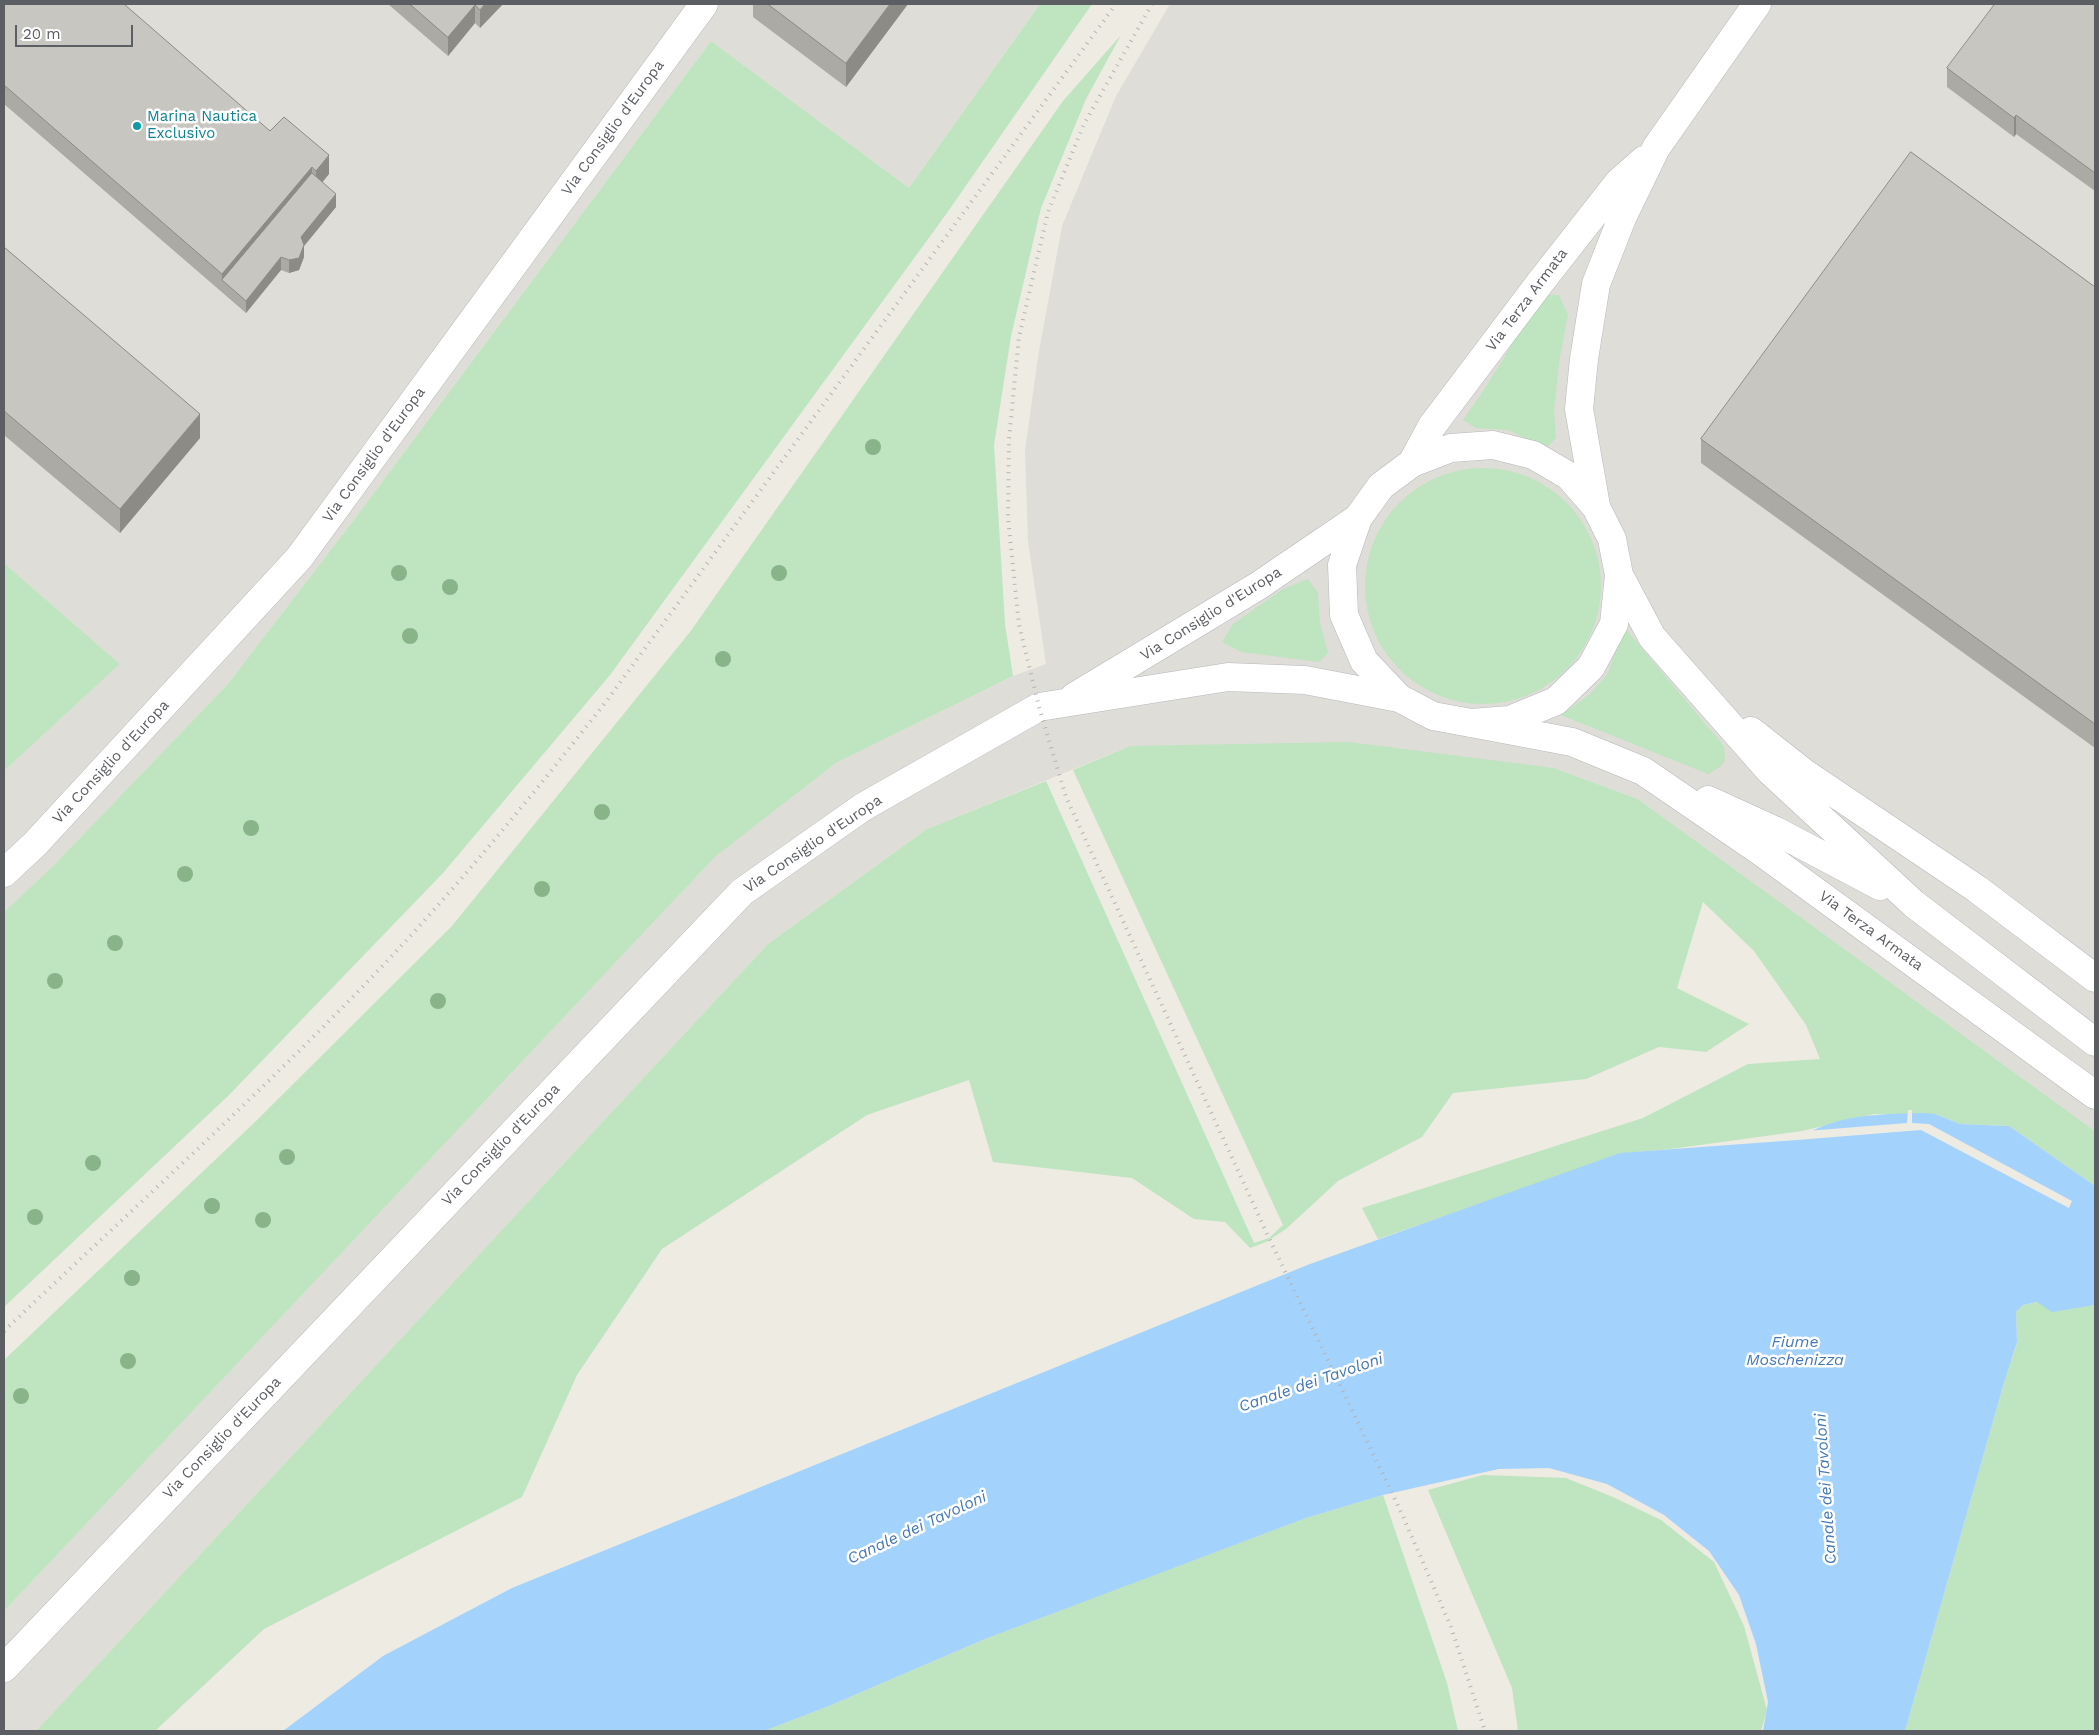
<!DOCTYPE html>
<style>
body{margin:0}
#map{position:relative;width:2099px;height:1735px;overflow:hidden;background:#edebe2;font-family:"Work Sans",sans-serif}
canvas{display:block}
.frame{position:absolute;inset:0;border:5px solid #5b5e63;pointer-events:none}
.scale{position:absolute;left:15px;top:25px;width:118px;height:22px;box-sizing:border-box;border:2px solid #5b5e63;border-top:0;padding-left:6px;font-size:15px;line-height:18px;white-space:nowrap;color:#5b5e63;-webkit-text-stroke:4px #fff;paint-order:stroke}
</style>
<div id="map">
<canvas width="2099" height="1735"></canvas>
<div class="frame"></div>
<div class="scale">20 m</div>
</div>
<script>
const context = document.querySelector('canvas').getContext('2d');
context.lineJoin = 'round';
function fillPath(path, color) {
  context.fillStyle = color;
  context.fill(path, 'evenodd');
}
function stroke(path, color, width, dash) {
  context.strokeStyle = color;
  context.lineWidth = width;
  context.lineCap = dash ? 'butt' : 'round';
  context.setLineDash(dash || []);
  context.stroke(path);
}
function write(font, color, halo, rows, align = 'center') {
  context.font = font + ' "Work Sans",sans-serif';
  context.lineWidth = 5;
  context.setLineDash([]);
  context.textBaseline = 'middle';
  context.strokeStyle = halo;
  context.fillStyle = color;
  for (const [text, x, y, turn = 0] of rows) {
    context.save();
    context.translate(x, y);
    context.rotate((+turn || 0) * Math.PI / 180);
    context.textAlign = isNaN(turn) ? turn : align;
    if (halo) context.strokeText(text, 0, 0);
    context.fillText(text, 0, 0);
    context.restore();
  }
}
const industrial = new Path2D(`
 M 4,4 L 1040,4 L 909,188 L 711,41 L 350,525 L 227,685 L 54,865 L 4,912 L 4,771 L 120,664 L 4,563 Z
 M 1170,4 L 2095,4 L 2095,1131 L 1638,799 L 1554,768 L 1130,746 L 927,829 L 768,944 L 36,1731 L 4,1731 L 4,1611 L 715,857 L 836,763 L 1013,676 L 1046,664 L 1028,541 L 1025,451 L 1038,357 L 1062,226 L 1116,96 Z`);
const green = new Path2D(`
 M 1040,4 L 1092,4 L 947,213 L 610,675 L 443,873 L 229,1095 L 4,1307 L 4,912 L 54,865 L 227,685 L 350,525 L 711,41 L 909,188 Z
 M 1121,35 L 1086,99 L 1041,208 L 1011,336 L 994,445 L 1005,624 L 1013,676 L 836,763 L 715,857 L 4,1611 L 4,1360 L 253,1124 L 452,926 L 690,632 L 1063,101 Z
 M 1542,295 L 1559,295 L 1568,315 L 1560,357 L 1554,408 L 1556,438 L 1546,448 L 1508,430 L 1476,428 L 1463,420 L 1484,390 Z
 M1365 586a118 118 0 1 1 236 0a118 118 0 1 1-236 0Z
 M 4,563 L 120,664 L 4,771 Z
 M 1308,579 L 1318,593 L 1320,623 L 1328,653 L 1319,662 L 1241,652 L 1222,642 L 1233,624 L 1283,589 Z
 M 1624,627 L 1723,745 C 1728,764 1724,765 1708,774 L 1561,715 L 1589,695 L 1607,675 Z
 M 1349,742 L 1554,768 L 1638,799 L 2095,1131 L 2095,1186 L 2009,1126 L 1960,1124 L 1935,1114 L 1874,1114 L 1802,1131 L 1671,1149 L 1626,1153 L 1378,1239 L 1362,1208 L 1643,1118 L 1748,1064 L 1820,1059 L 1806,1025 L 1754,951 L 1703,902 L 1677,988 L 1749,1024 L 1706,1052 L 1659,1047 L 1586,1079 L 1453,1093 L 1422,1137 L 1338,1181 L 1286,1229 L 1266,1242 L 1250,1248 L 1225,1222 L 1194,1219 L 1132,1178 L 993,1162 L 969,1080 L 867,1115 L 662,1249 L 577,1375 L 522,1497 L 264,1629 L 155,1731 L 36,1731 L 768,944 L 927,829 L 1046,781 L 1254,1243 L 1269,1238 L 1283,1225 L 1073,770 L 1130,746 Z
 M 2038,1302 L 2086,1306 L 2095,1305 L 2095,1731 L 1905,1731 L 2003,1386 L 2017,1343 L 2016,1312 L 2023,1305 Z
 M 1483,1475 L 1566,1478 L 1613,1497 L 1661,1520 L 1714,1562 L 1744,1626 L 1767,1710 L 1761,1731 L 1518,1731 L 1512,1688 L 1428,1490 Z
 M 1383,1495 L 1447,1683 L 1458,1731 L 764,1731 L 829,1706 L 985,1639 L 1148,1577 L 1306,1518 Z`);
const water = new Path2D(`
 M 1922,1113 L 1935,1114 L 1960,1124 L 2009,1126 L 2095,1186 L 2095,1305 L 2052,1312 L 2037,1302 L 2023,1305 L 2016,1312 L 2017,1342 L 2003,1386 L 1905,1731 L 1763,1731 L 1768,1702 L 1756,1644 L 1739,1595 L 1709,1551 L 1664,1515 L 1607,1484 L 1549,1468 L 1499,1469 L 1476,1474 L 1383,1495 L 1306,1518 L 985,1639 L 829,1706 L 764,1731 L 283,1731 L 383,1656 L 512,1588 L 1310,1264 L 1620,1153 L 1797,1140 C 1833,1114 1880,1114 1922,1113 Z`);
const pier = new Path2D(`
 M 1908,1110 L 1912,1110 L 1912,1123 L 1929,1124 L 2072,1201 L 2069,1208 L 1921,1130 L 1797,1140 L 1797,1137 L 1806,1131 L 1907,1123 Z`);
const minor = new Path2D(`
 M 1412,463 L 1432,426 L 1539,284 L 1619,182 L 1644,160
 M 1596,506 L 1579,409 L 1584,359 L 1596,284 L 1622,218 L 1656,148 L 1757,4
 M 1619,575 L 1652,637 L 1770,771 L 1914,904 L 2095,1042
 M 1074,697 L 1258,586 L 1358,518
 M 1471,723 L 1510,720 L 1556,701 L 1591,667 L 1614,624 L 1619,575 L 1612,539 L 1596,507 L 1569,476 L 1533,455 L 1493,445 L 1451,448 L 1412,463 L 1381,486 L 1358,518 L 1342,565 L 1344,615 L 1364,661 L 1399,698 L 1433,716 L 1471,723 L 1572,742 L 1643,771 L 1760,851 L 2095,1095
 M 1751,731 L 1803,772 L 1977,889 L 2095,978
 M 1708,800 L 1776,831 L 1880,886
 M 4,873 L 35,844 L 299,558 L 704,4
 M 4,1668 L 742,892 L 863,807 L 1039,707 L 1228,677 L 1305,680 L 1399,698`);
const rail = new Path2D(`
 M 1152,4 L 1084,124 L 1048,212 L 1019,337 L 1009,439 L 1008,518 L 1019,625 L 1039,707 L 1066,797 L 1269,1238 L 1402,1514 L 1451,1627 L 1485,1731
 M 4,1331 C 127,1214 254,1100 372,977 C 456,889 533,795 608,699 L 1116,4`);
const trees = [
 [873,447],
 [399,573],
 [779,573],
 [450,587],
 [410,636],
 [723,659],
 [602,812],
 [251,828],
 [185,874],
 [542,889],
 [115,943],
 [55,981],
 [438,1001],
 [287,1157],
 [93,1163],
 [212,1206],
 [35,1217],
 [263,1220],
 [132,1278],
 [128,1361],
 [21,1396]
];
const wall = new Path2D(`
 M 4,4 L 270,131 L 329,174 L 322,182 L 336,207 L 304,246 L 304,257 L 299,270 L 289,273 L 281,270 L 246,313 L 4,104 Z
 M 388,4 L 503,4 L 480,28 L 475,23 L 448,56 Z
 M 753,4 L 908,4 L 846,87 L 753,17 Z
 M 2095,4 L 2095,191 L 2016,134 L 2014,137 L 1947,87 L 1947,68 Z
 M 4,247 L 200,438 L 120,533 L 4,435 Z
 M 2095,287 L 2095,748 L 1701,463 L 1701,439 Z`);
const shadedWall = new Path2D(`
 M 485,4 L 503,4 L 480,28 L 480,10 Z
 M 890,4 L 908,4 L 846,87 L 846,63 Z
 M 475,5 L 475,23 L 448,56 L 448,37 Z
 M 2016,115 L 2016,134 L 2014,137 L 2014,118 Z
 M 329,155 L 329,174 L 316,190 L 316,171 Z
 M 312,167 L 312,186 L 222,280 L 222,274 Z
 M 336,194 L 336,207 L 304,246 L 304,257 L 299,270 L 289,273 L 289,260 L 301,237 Z
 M 281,257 L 281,270 L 246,313 L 246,301 Z
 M 200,414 L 200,438 L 120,533 L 120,509 Z`);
const building = new Path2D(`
 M 4,4 L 124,4 L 270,131 L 284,117 L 329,155 L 316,171 L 312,167 L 222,274 L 4,85 Z
 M 410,4 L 485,4 L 480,10 L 475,5 L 448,37 Z
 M 768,4 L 890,4 L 846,63 Z
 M 1995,4 L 2095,4 L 2095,173 L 2016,115 L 2014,118 L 1947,68 Z
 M 1911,152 L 2095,287 L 2095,724 L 1701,439 Z
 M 312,173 L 336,194 L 301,237 L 304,245 L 299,258 L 289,260 L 281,257 L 246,301 L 222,280 Z
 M 4,247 L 200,414 L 120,509 L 4,411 Z`);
const markers = [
 [137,126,5,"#0f9aa8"]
];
const cultureNames = [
 ["Marina Nautica",147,117],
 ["Exclusivo",147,134]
];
const streetNames = [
 ["Via Consiglio d'Europa",613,128,-54],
 ["Via Terza Armata",1527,300,-53],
 ["Via Consiglio d'Europa",374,455,-54],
 ["Via Consiglio d'Europa",1211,614,-32],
 ["Via Consiglio d'Europa",111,762,-47],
 ["Via Consiglio d'Europa",813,844,-34],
 ["Via Terza Armata",1871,931,36],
 ["Via Consiglio d'Europa",501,1145,-46],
 ["Via Consiglio d'Europa",222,1438,-46]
];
const waterNames = [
 ["Fiume",1795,1342],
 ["Moschenizza",1795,1360],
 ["Canale dei Tavoloni",1311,1383,-19],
 ["Canale dei Tavoloni",1826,1489,-94],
 ["Canale dei Tavoloni",917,1528,-25]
];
fillPath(industrial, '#dfddd7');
fillPath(green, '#bfe4c0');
fillPath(water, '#a3d2fd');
fillPath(pier, '#edebe2');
stroke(minor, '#b5b8bc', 29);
stroke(minor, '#fff', 28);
stroke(rail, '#b3b4b4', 4, [1, 6]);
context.fillStyle = '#89b388';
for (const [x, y] of trees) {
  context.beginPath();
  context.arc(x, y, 8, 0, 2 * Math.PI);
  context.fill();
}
fillPath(wall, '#acaaa5');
fillPath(shadedWall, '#8c8b86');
fillPath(building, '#c8c6c0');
stroke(building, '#8c8b86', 1);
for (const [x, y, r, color] of markers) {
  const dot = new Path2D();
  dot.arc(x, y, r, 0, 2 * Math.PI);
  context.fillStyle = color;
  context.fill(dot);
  stroke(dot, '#fff', 2);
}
write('15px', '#0d838f', '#fff', cultureNames, 'left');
write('15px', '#5b5e63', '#fff', streetNames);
write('italic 16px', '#4378b6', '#fff', waterNames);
</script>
